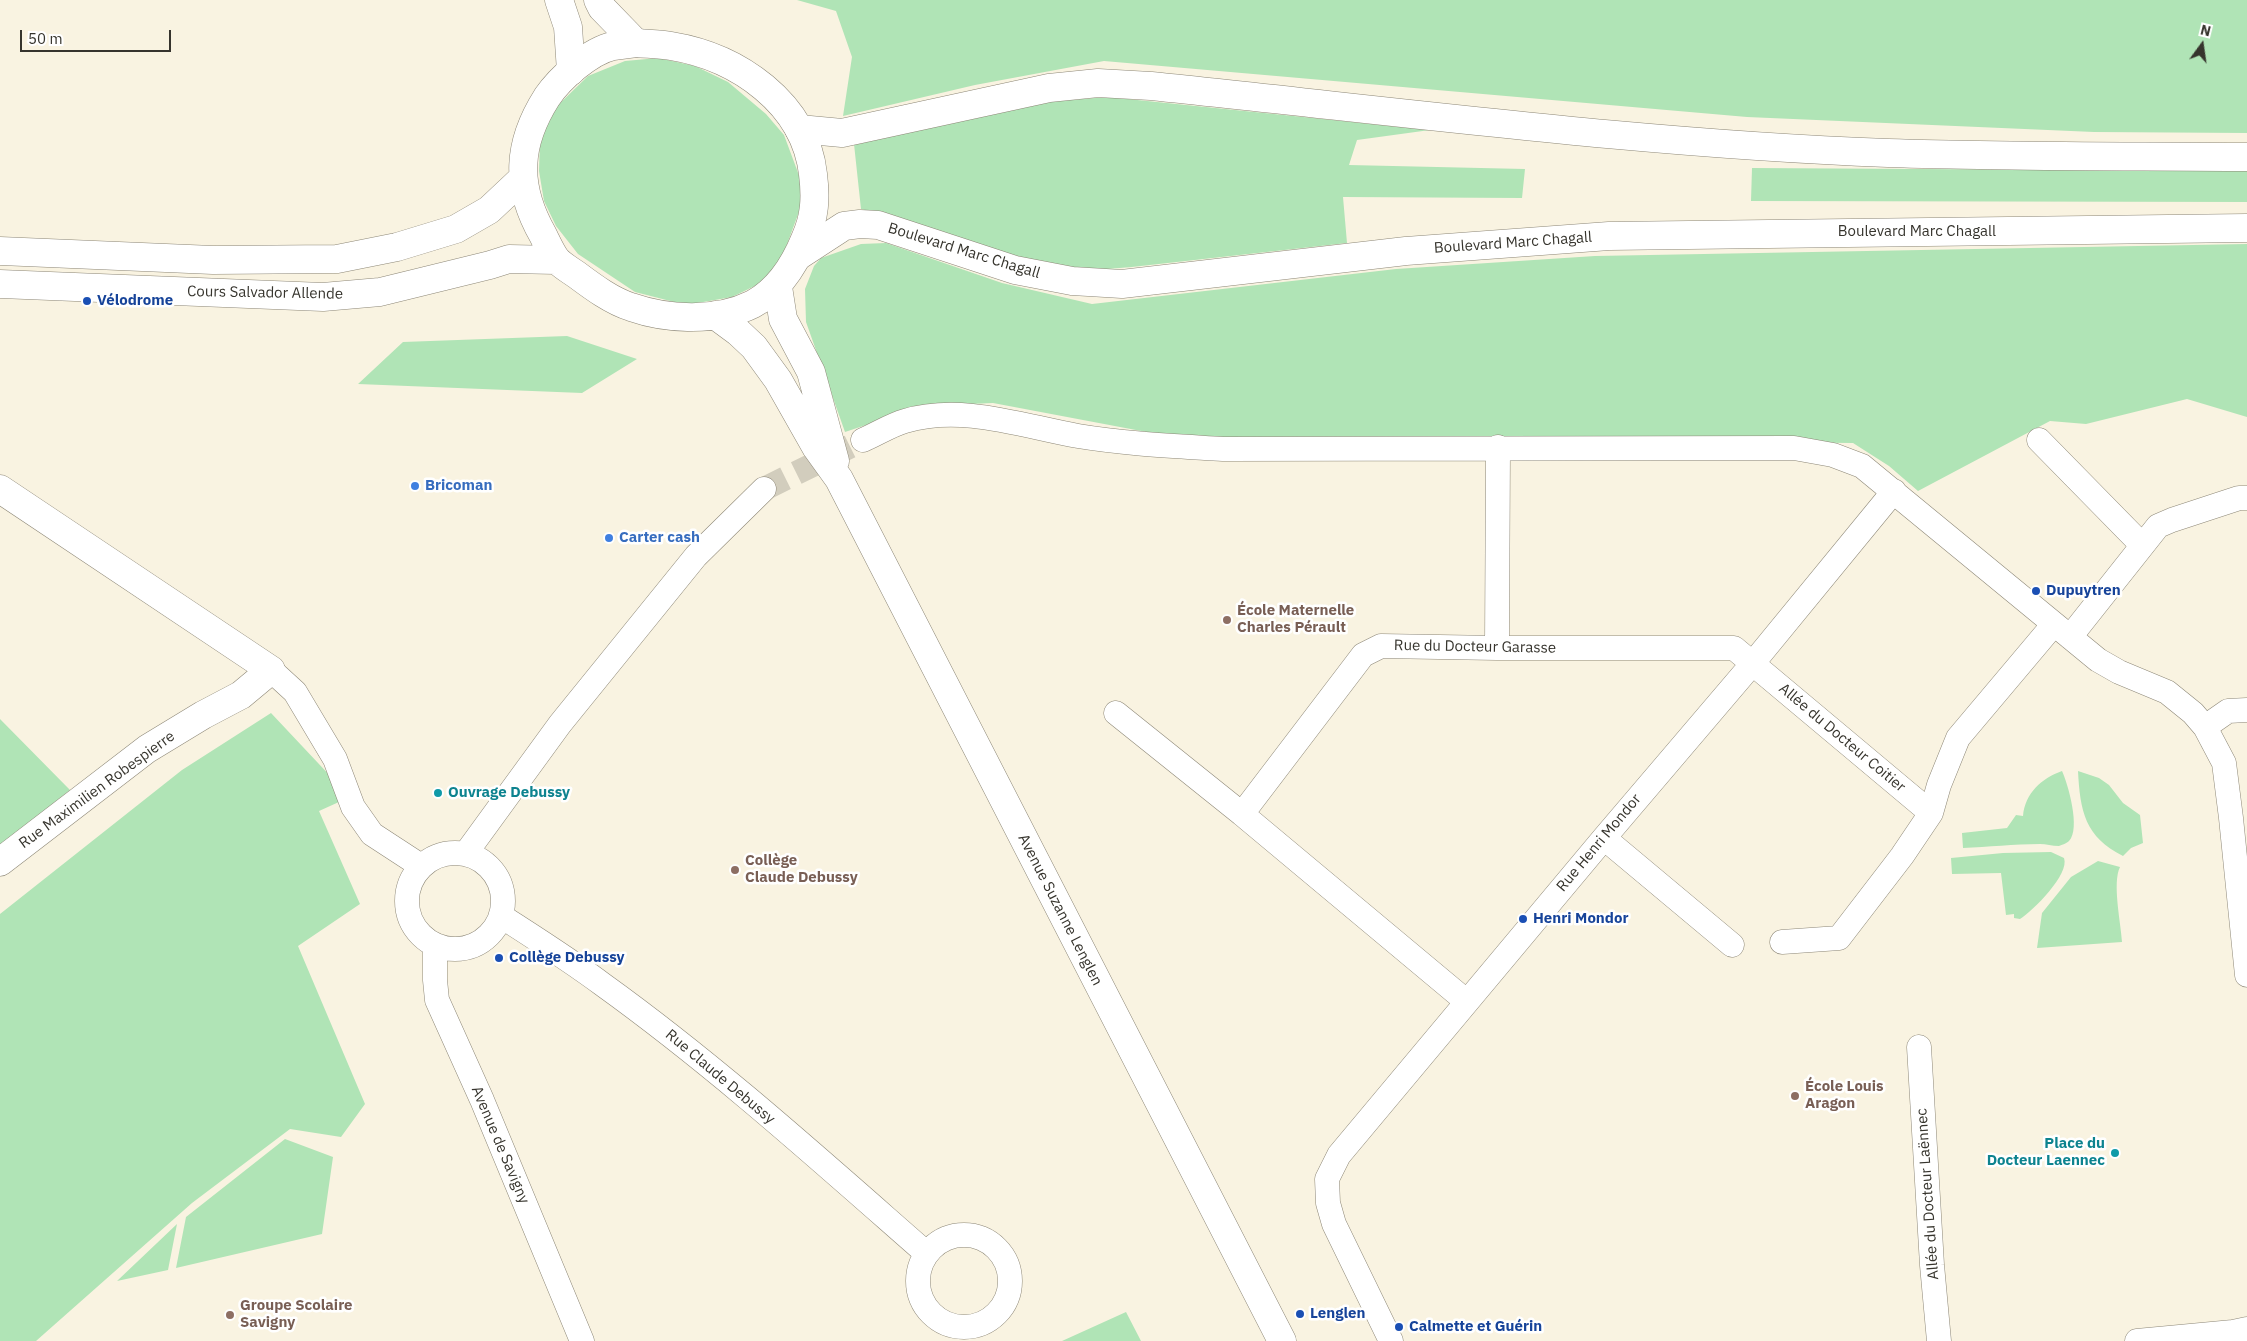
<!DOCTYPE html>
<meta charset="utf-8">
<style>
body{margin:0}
#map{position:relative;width:2247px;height:1341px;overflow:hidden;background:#f9f3e1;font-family:"IBM Plex Sans",sans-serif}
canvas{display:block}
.north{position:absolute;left:2177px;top:20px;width:50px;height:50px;-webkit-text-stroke:4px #fff;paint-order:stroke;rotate:14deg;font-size:14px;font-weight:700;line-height:20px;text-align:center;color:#36342d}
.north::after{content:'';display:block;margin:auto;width:18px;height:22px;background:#36342d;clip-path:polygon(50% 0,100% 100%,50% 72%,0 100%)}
.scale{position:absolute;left:20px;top:30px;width:151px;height:22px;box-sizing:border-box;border:2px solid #36342d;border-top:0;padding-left:6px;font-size:15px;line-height:18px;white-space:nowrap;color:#36342d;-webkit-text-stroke:4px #fff;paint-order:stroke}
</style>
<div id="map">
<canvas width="2247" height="1341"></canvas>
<div class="north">N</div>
<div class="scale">50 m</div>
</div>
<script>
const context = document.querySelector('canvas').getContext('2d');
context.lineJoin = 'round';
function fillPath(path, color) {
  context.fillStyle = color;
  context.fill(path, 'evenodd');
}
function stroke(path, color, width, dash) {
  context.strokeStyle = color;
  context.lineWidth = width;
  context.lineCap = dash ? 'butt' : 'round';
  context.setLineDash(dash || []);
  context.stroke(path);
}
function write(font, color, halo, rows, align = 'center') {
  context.font = font + ' "IBM Plex Sans",sans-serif';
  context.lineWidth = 5;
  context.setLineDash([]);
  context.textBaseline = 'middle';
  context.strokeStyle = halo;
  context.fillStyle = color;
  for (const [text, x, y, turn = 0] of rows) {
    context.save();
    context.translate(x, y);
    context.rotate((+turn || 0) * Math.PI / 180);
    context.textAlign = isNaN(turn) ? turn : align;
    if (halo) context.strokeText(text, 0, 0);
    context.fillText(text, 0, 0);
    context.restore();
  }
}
const green = new Path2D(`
 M 797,0 L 2247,0 L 2247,133 L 2094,132 L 1747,117 L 1104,61 L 975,85 L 843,116 L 852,57 L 836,11 Z
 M 658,58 L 695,66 L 728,82 L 766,114 L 784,135 L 800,178 L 800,209 L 782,258 L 763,282 L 732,297 L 686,305 L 635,292 L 578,254 L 556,226 L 544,201 L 539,171 L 540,140 L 553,110 L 588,76 L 625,61 Z
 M 1108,97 L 1430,130 L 1357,140 L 1349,165 L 1525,169 L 1522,198 L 1343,197 L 1347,243 L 1132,267 L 1082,271 L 1011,256 L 907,221 L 861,209 L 854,144 L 1030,103 Z
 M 1752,168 L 2247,171 L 2247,202 L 1751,201 Z
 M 886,243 L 1002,283 L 1092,304 L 1396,269 L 1595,256 L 2247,244 L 2247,417 L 2187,399 L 2086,424 L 2050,421 L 1918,491 L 1889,466 L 1853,443 L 1173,437 L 993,403 L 923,406 L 845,432 L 806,322 L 805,289 L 814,266 L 821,258 L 861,244 Z
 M 567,336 L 637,359 L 582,393 L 358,384 L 403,342 Z
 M 271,713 L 350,797 L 319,811 L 360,904 L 298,946 L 365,1104 L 341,1137 L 290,1129 L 192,1203 L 36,1341 L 0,1341 L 0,914 L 182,770 Z
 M 0,719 L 70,790 L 0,846 Z
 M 2062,771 C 2068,784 2081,829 2069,841 C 2067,843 2062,845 2059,846 C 2052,846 2046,844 2040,844 C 2014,844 1988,847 1963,848 L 1962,833 L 2007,828 L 2016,815 L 2023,816 C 2025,793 2042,778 2062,771 Z
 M 2078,771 L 2099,778 L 2109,785 L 2123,803 L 2140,815 L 2143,843 L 2131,848 L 2123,856 C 2085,837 2080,811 2078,771 Z
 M 2051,852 L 2064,858 C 2070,874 2033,911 2020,919 L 2014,918 L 2014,914 L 2006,915 L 2001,873 L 1952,874 L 1951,858 L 2003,853 Z
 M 2098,861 L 2120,867 C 2112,883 2121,923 2122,942 L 2037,948 L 2042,913 L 2071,877 Z
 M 285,1139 L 333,1157 L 322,1234 L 176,1268 L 186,1217 Z
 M 177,1224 L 168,1270 L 117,1281 Z
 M 1126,1312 L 1141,1341 L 1062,1341 Z`);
const streetTunnel = new Path2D(`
 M 764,489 L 863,440`);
const street = new Path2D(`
 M 863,440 C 877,434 891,425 905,421 C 962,404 1022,426 1078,436 C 1126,444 1175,446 1223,449 L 1794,448 L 1833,455 L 1862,466 L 2098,660 L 2119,672 L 2167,692 L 2193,713 L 2205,727 L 2224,763 L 2231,818 L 2247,975
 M 2039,440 L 2142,545
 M 2070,637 L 2158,526 L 2172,520 L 2239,498 L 2247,498
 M 1497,648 L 1498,447
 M 271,670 L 295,692 L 335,759 L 353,807 L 372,834 L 421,866
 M 1116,713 L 1242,814
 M 2205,727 L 2228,711 L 2247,710
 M 1604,838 L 1732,945
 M407 901a48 48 0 1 1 96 0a48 48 0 1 1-96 0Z
 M 466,853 L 560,724 L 696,556 L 764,489
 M 501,916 C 535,938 570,960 602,984 C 716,1066 821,1161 926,1253
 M 1782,942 L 1839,938 L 1902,856 L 1931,813 L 1939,785 L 1958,738 L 2054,624
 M 435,946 L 435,980 L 437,1000 L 482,1100 L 582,1341
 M 1466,1001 L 1242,814 L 1363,655 L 1381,646 L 1497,648 L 1734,648 L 1931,813
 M 1919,1047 L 1932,1265 L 1939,1341
 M918 1281a46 46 0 1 1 92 0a46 46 0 1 1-92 0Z
 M 1391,1341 L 1334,1224 L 1328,1203 L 1327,1179 L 1339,1155 L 1604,838 L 1753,663 L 1894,491
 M 2137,1341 L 2233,1332 L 2247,1329`);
const secondary = new Path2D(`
 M 559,0 L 568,27 L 571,71
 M 598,0 L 602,8 L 636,43
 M 0,489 L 271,670 L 241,695 L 203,715 L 147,749 L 0,862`);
const primary = new Path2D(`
 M 636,43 C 647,44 660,44 671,46 C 738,57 805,103 813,174 C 816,198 815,217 805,239 C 794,266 779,290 753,304 C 717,322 668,320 631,307 C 612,301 593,287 577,275 C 570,270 561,265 556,259 C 551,252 547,243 543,235 C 515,186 517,144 547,97 C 560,78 590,51 613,46 C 621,45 628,44 636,43 Z
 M 0,251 L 213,260 L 337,259 L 397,247 L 456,229 L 489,210 L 522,179
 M 0,284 L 323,297 L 380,292 L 490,265 L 509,259 L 556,260
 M 778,287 L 783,319 L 811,372 L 835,461
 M 715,315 L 738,332 L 754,347 L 778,380 L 816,447 L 839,479 L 1282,1341`);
const highway = new Path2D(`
 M 799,129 L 842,133 L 1049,88 L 1098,83 L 1151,86 C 1396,111 1641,144 1888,153 C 2007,157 2127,156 2247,157
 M 798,256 L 844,226 L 860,224 L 878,225 L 1015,270 L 1072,281 L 1122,284 L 1406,251 L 1609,236 L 2247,228`);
const markers = [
 [87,301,5,"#1a4fb4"],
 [415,486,5,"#3f7fe0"],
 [609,538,5,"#3f7fe0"],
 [2036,591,5,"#1a4fb4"],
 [1227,620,5,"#8d6e63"],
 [438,793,5,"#0f9aa8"],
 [735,870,5,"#8d6e63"],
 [1523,919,5,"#1a4fb4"],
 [499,958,5,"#1a4fb4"],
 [1795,1096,5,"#8d6e63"],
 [2115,1153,5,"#0f9aa8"],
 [1300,1314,5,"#1a4fb4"],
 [230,1315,5,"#8d6e63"],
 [1399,1327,5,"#1a4fb4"]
];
const streetNames = [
 ["Boulevard Marc Chagall",1917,232],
 ["Boulevard Marc Chagall",1513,243,-4],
 ["Boulevard Marc Chagall",964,251,17],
 ["Cours Salvador Allende",265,293,1],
 ["Rue du Docteur Garasse",1475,647,1],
 ["Allée du Docteur Coitier",1842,738,40],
 ["Rue Maximilien Robespierre",97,790,-36],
 ["Rue Henri Mondor",1599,843,-50],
 ["Avenue Suzanne Lenglen",1060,910,63],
 ["Rue Claude Debussy",720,1077,40],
 ["Avenue de Savigny",500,1145,67],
 ["Allée du Docteur Laënnec",1928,1194,-94]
];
const transitNames = [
 ["Vélodrome",97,301],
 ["Dupuytren",2046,591],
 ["Henri Mondor",1533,919],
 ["Collège Debussy",509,958],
 ["Lenglen",1310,1314],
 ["Calmette et Guérin",1409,1327]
];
const shopNames = [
 ["Bricoman",425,486],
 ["Carter cash",619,538]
];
const educationNames = [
 ["École Maternelle",1237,611],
 ["Charles Pérault",1237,628],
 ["Collège",745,861],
 ["Claude Debussy",745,878],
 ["École Louis",1805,1087],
 ["Aragon",1805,1104],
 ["Groupe Scolaire",240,1306],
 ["Savigny",240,1323]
];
const cultureNames = [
 ["Ouvrage Debussy",448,793],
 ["Place du",2105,1144,"right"],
 ["Docteur Laennec",2105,1161,"right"]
];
fillPath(green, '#b0e4b6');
stroke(streetTunnel, '#d2cdbd', 24, [24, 12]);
stroke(street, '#8d8777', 25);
stroke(secondary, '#8d8777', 29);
stroke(primary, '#8d8777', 29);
stroke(highway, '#8d8777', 29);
stroke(street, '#fff', 24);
stroke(secondary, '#fff', 28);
stroke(primary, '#fff', 28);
stroke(highway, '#fff', 28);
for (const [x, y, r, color] of markers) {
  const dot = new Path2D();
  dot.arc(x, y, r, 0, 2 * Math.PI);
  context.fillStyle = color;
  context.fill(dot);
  stroke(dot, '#fff', 2);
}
write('15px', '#36342d', '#fff', streetNames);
write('bold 15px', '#164399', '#fff', transitNames, 'left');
write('bold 15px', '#366cbe', '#fff', shopNames, 'left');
write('bold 15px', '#785e54', '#fff', educationNames, 'left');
write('bold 15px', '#0d838f', '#fff', cultureNames, 'left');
</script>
